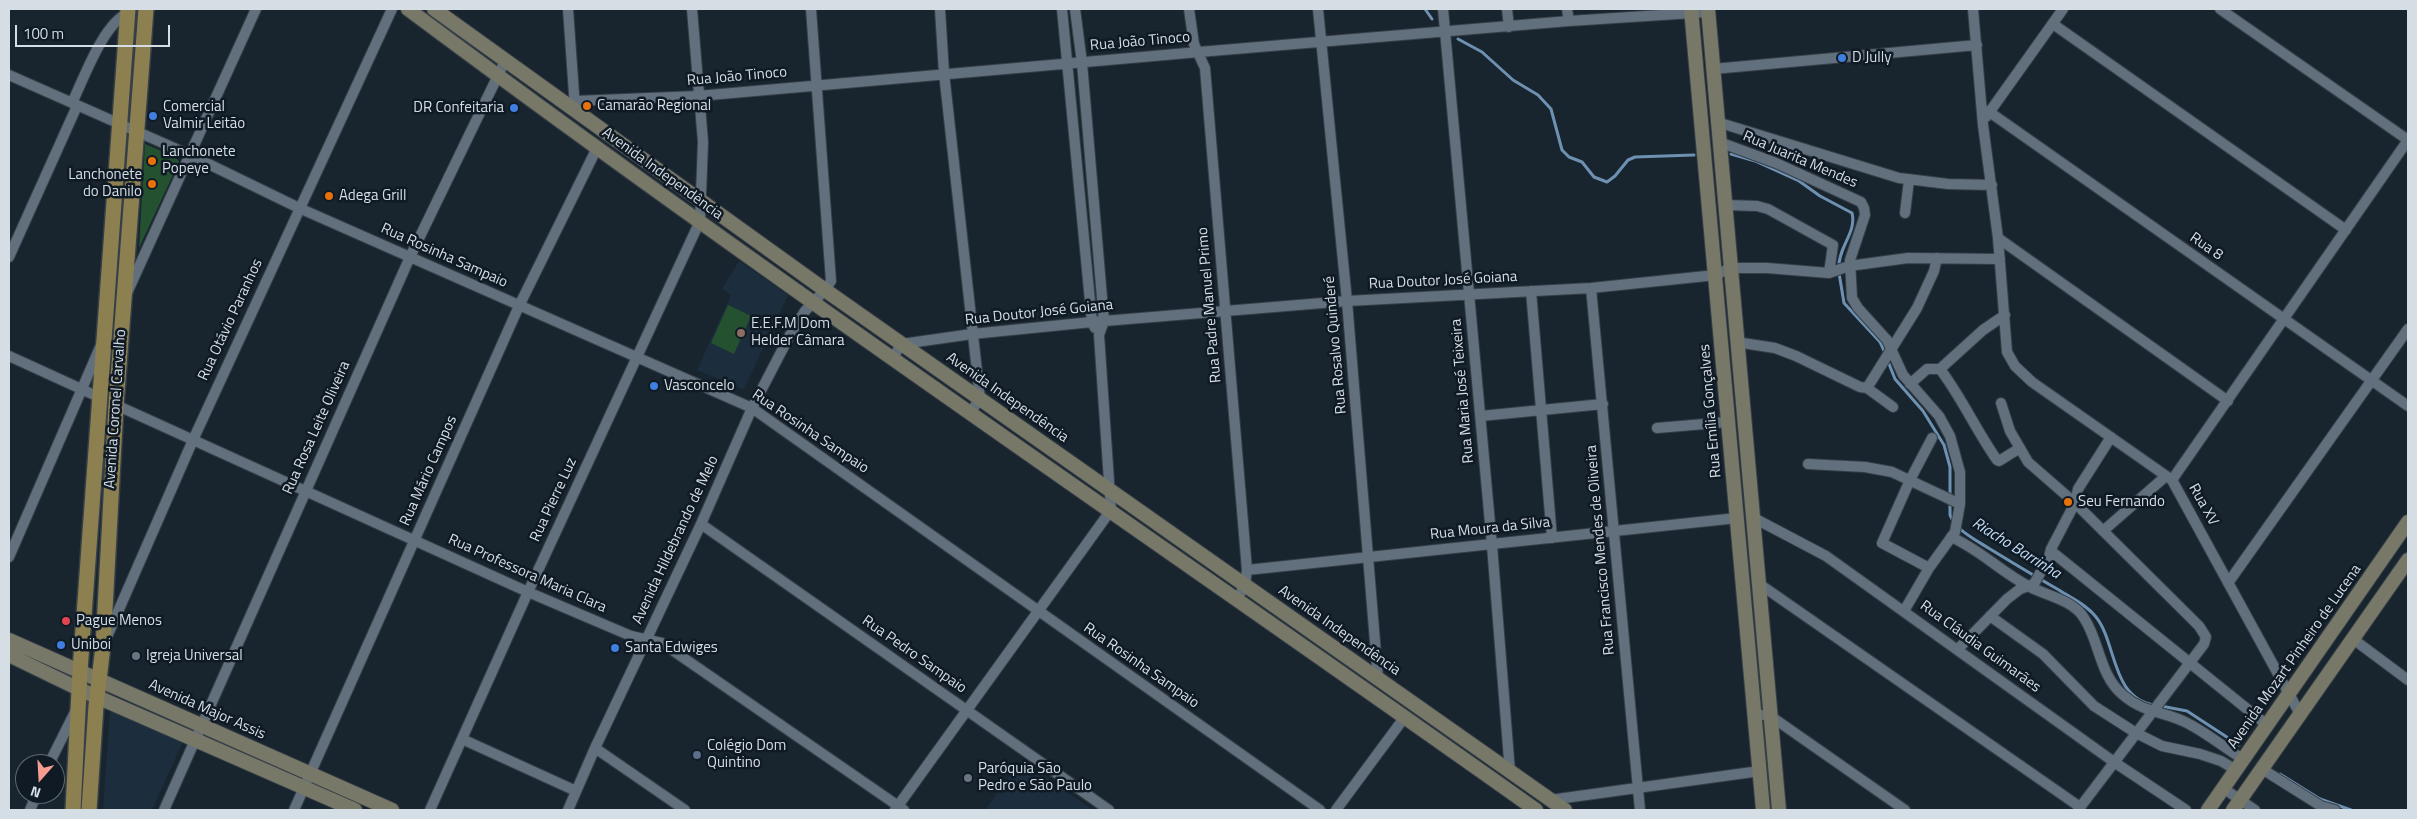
<!DOCTYPE html>
<meta charset="utf-8">
<style>
body{margin:0}
#map{position:relative;width:2417px;height:819px;overflow:hidden;background:#18242e;font-family:"Titillium Web",sans-serif}
canvas{display:block}
.frame{position:absolute;inset:0;border:10px solid #d6dee5;pointer-events:none}
.north{position:absolute;left:15px;top:754px;width:50px;height:50px;box-sizing:border-box;background:#0f1a25;border:1px solid #5f6872;border-radius:50%;rotate:199deg;font-size:14px;font-weight:700;line-height:20px;text-align:center;color:#d6dee5}
.north::after{content:'';display:block;margin:auto;width:18px;height:22px;background:#f59d90;clip-path:polygon(50% 0,100% 100%,50% 72%,0 100%)}
.scale{position:absolute;left:15px;top:25px;width:155px;height:22px;box-sizing:border-box;border:2px solid #d6dee5;border-top:0;padding-left:6px;font-size:15px;line-height:18px;white-space:nowrap;color:#d6dee5;-webkit-text-stroke:4px #0f1a25;paint-order:stroke}
</style>
<div id="map">
<canvas width="2417" height="819"></canvas>
<div class="frame"></div>
<div class="north">N</div>
<div class="scale">100 m</div>
</div>
<script>
const context = document.querySelector('canvas').getContext('2d');
context.lineJoin = 'round';
function fillPath(path, color) {
  context.fillStyle = color;
  context.fill(path, 'evenodd');
}
function stroke(path, color, width, dash) {
  context.strokeStyle = color;
  context.lineWidth = width;
  context.lineCap = dash ? 'butt' : 'round';
  context.setLineDash(dash || []);
  context.stroke(path);
}
function write(font, color, halo, rows, align = 'center') {
  context.font = font + ' "Titillium Web",sans-serif';
  context.lineWidth = 5;
  context.setLineDash([]);
  context.textBaseline = 'middle';
  context.strokeStyle = halo;
  context.fillStyle = color;
  for (const [text, x, y, turn = 0] of rows) {
    context.save();
    context.translate(x, y);
    context.rotate((+turn || 0) * Math.PI / 180);
    context.textAlign = isNaN(turn) ? turn : align;
    if (halo) context.strokeText(text, 0, 0);
    context.fillText(text, 0, 0);
    context.restore();
  }
}
const built = new Path2D(`
 M 739,261 L 788,295 L 744,389 L 742,389 L 697,370 L 731,295 L 722,289 Z
 M 112,711 L 183,742 L 152,810 L 103,810 L 110,712 Z
 M 1021,760 L 1047,778 L 1093,810 L 985,810 Z`);
const green = new Path2D(`
 M 145,144 L 176,157 L 179,162 L 139,248 Z
 M 728,305 L 751,316 L 734,354 L 711,343 Z`);
const stream = new Path2D(`
 M 1425,9 L 1432,19
 M 1458,39 L 1482,52 L 1513,80 L 1538,95 L 1551,109 L 1562,150 L 1569,157 L 1582,162 L 1594,177 L 1607,182 L 1615,176 L 1628,160 L 1635,157 L 1694,155
 M 1731,154 L 1755,161 L 1799,181 L 1820,196 L 1852,213 C 1857,232 1838,248 1839,267
 M 1839,273 L 1844,303 L 1880,342 L 1885,353
 M 1887,359 L 1895,379 L 1923,411 L 1944,445 L 1950,467 L 1950,515 L 1954,523
 M 1958,527 C 1967,536 1979,542 1990,549 C 2013,563 2036,577 2059,590 C 2071,598 2087,605 2096,617 C 2117,643 2111,699 2155,705
 M 2161,706 L 2187,711 L 2239,745
 M 2280,774 L 2320,799 L 2351,810`);
const street = new Path2D(`
 M 568,9 L 575,108
 M 940,9 L 944,73 L 980,398 L 971,412
 M 1062,9 L 1092,322 L 1095,328
 M 1189,9 L 1194,44 L 1205,68 L 1247,570 L 1245,585 L 1237,599
 M 1318,9 L 1347,301 L 1378,678
 M 1443,9 L 1492,545 L 1510,772
 M 1507,9 L 1509,27
 M 1567,9 L 1569,21
 M 1973,9 L 1983,125 L 1998,238 L 2007,352 L 2015,366 L 2032,382 L 2172,480 L 2300,714
 M 2220,9 L 2408,140
 M 2053,24 L 2346,230
 M 1713,69 L 1977,45
 M 9,75 L 190,155 L 299,208 L 752,408 L 1320,810
 M 575,101 L 698,96 L 1199,52 L 1569,21 L 1708,12
 M 72,103 C 84,78 103,24 128,13
 M 1988,111 L 2408,406
 M 1986,117 L 2063,9
 M 1717,122 L 1899,178 L 1948,184 L 1992,185
 M 1719,142 L 1776,163 L 1861,202 L 1864,208 L 1865,215 L 1850,260 L 1852,298 L 1858,308 L 1887,340 L 1903,375 L 1939,416 L 1950,436 L 1960,472 L 1960,504 L 1955,532 L 1929,568 L 1904,611
 M 1725,205 L 1757,206 L 1768,209 L 1833,245 L 1829,273
 M 1905,213 L 1909,180
 M 1998,238 L 2228,401
 M 9,257 L 77,106
 M 1591,288 L 1640,810
 M 1531,291 L 1552,538
 M 127,293 L 256,9
 M 1736,342 L 1775,348 L 1796,356 L 1860,387 L 1867,388 L 1893,407
 M 9,356 L 101,398
 M 893,357 L 902,344 L 972,334 L 1092,322 L 1347,301 L 1591,288 L 1716,275 L 1730,268 L 1767,268 L 1829,273 L 1849,266 L 1908,258 L 2000,259
 M 1940,369 C 1962,398 1976,430 1997,460 L 1999,461 L 2020,448
 M 1910,384 L 1927,369 L 1940,369 L 1983,330 L 2005,315
 M 1867,388 L 1917,308 L 1934,271 L 1937,258
 M 2001,403 L 2010,431 L 2028,462 L 2075,503 L 2199,626 L 2206,637 L 2204,644 L 2078,810
 M 116,405 L 528,592 L 631,636 L 662,643 L 904,810
 M 1481,416 L 1603,404
 M 1657,428 L 1728,422
 M 1808,464 L 1865,467 L 1892,472 L 1960,504
 M 2172,480 L 2408,140
 M 1752,517 L 1826,556 L 2114,762 L 2186,810
 M 701,524 L 1109,810
 M 2103,531 L 2166,476
 M 1951,537 C 1981,550 2003,574 2032,588 C 2049,596 2074,601 2084,618 C 2100,642 2099,675 2123,695 C 2145,714 2166,711 2189,724 C 2208,734 2225,748 2243,759
 M 2051,551 L 2267,725
 M 9,557 L 101,345
 M 1929,568 L 1882,543 L 1910,480 L 1932,438
 M 1247,570 L 1737,518
 M 1758,583 L 2080,807
 M 2228,583 L 2408,329
 M 1990,616 L 2043,654 L 2094,706 L 2136,733 L 2162,746 L 2200,754 L 2221,761 L 2236,770
 M 106,639 L 193,440 L 392,9
 M 2353,639 L 2408,680
 M 1958,649 L 2007,599 L 2020,589 L 2034,584 L 2049,557 L 2051,549 L 2075,503 L 2078,489 L 2111,437
 M 1755,715 L 1769,715 L 1905,810
 M 462,739 L 576,791
 M 595,748 L 685,810
 M 49,764 L 76,710
 M 2262,769 L 2321,806 L 2335,810
 M 2223,788 L 2255,810
 M 1550,800 L 1760,771
 M 30,810 L 37,794
 M 164,810 L 410,257 L 505,61
 M 294,810 L 519,306 L 597,148
 M 430,810 L 528,592 L 700,221 L 703,142 L 692,9
 M 568,810 L 595,748 L 701,524 L 752,408 L 791,333 L 805,311 L 825,290 L 831,281 L 811,9
 M 895,810 L 1111,510 L 1099,335 L 1104,321 L 1082,63 L 1075,9
 M 1336,810 L 1404,718`);
const secondary = new Path2D(`
 M 408,9 C 778,285 1160,543 1536,810
 M 434,9 L 825,290 L 1565,810
 M 1691,9 L 1763,810
 M 1708,9 L 1779,810
 M 9,640 L 392,810
 M 9,655 L 79,689 L 355,810
 M 2208,810 L 2408,522
 M 2233,810 L 2408,560`);
const primary = new Path2D(`
 M 73,810 L 80,671 L 128,9
 M 89,810 L 96,706 L 103,646 L 116,405 L 146,9`);
const markers = [
 [1842,58,5,"#3f7fe0"],
 [587,106,5,"#e8710a"],
 [514,108,5,"#3f7fe0"],
 [153,116,5,"#3f7fe0"],
 [152,161,5,"#e8710a"],
 [152,184,5,"#e8710a"],
 [329,196,5,"#e8710a"],
 [741,333,5,"#8d6e63"],
 [654,386,5,"#3f7fe0"],
 [2068,502,5,"#e8710a"],
 [66,621,5,"#e0444e"],
 [61,645,5,"#3f7fe0"],
 [615,648,5,"#3f7fe0"],
 [136,656,5,"#6b7280"],
 [697,755,5,"#5c6f8a"],
 [968,778,5,"#6b7280"]
];
const streetNames = [
 ["Rua João Tinoco",1140,42,-5],
 ["Rua João Tinoco",737,77,-5],
 ["Rua Juarita Mendes",1800,160,23],
 ["Avenida Independência",662,174,36],
 ["Rua 8",2206,247,35],
 ["Rua Rosinha Sampaio",444,256,24],
 ["Rua Doutor José Goiana",1443,281,-3],
 ["Rua Padre Manuel Primo",1210,305,-95],
 ["Rua Doutor José Goiana",1039,313,-6],
 ["Rua Otávio Paranhos",231,320,-65],
 ["Rua Rosalvo Quinderé",1336,345,-95],
 ["Rua Maria José Teixeira",1463,391,-95],
 ["Avenida Independência",1007,398,35],
 ["Avenida Coronel Carvalho",116,409,-86],
 ["Rua Emília Gonçalves",1711,411,-95],
 ["Rua Rosa Leite Oliveira",317,428,-66],
 ["Rua Rosinha Sampaio",810,432,34],
 ["Rua Mário Campos",429,471,-66],
 ["Rua Pierre Luz",554,500,-65],
 ["Rua XV",2203,505,61],
 ["Rua Moura da Silva",1490,529,-6],
 ["Avenida Hildebrando de Melo",676,540,-65],
 ["Rua Francisco Mendes de Oliveira",1601,550,-95],
 ["Rua Professora Maria Clara",527,574,24],
 ["Avenida Independência",1339,631,35],
 ["Rua Cláudia Guimarães",1980,647,36],
 ["Rua Pedro Sampaio",914,655,35],
 ["Avenida Mozart Pinheiro de Lucena",2295,657,-55],
 ["Rua Rosinha Sampaio",1141,666,35],
 ["Avenida Major Assis",207,710,24]
];
const poiNames = [
 ["D Jully",1852,58],
 ["Camarão Regional",597,106],
 ["Comercial",163,107],
 ["Valmir Leitão",163,124],
 ["DR Confeitaria",504,108,"right"],
 ["Lanchonete",162,152],
 ["Popeye",162,169],
 ["Lanchonete",142,175,"right"],
 ["do Danilo",142,192,"right"],
 ["Adega Grill",339,196],
 ["E.E.F.M Dom",751,324],
 ["Helder Câmara",751,341],
 ["Vasconcelo",664,386],
 ["Seu Fernando",2078,502],
 ["Pague Menos",76,621],
 ["Uniboi",71,645],
 ["Santa Edwiges",625,648],
 ["Igreja Universal",146,656],
 ["Colégio Dom",707,746],
 ["Quintino",707,763],
 ["Paróquia São",978,769],
 ["Pedro e São Paulo",978,786]
];
const waterNames = [
 ["Riacho Barrinha",2016,549,32]
];
fillPath(built, '#1c2e3d');
fillPath(green, '#24512f');
stroke(stream, '#6e91b1', 3);
stroke(street, '#363f48', 12);
stroke(secondary, '#363f48', 16);
stroke(primary, '#363f48', 18);
stroke(street, '#62707d', 10);
stroke(secondary, '#777867', 14);
stroke(primary, '#8c8051', 15);
for (const [x, y, r, color] of markers) {
  const dot = new Path2D();
  dot.arc(x, y, r, 0, 2 * Math.PI);
  context.fillStyle = color;
  context.fill(dot);
  stroke(dot, '#0f1a25', 2);
}
write('15px', '#d6dee5', '#0f1a25', streetNames);
write('15px', '#d6dee5', '#0f1a25', poiNames, 'left');
write('italic 16px', '#c4dff9', '#0f1a25', waterNames);
</script>
